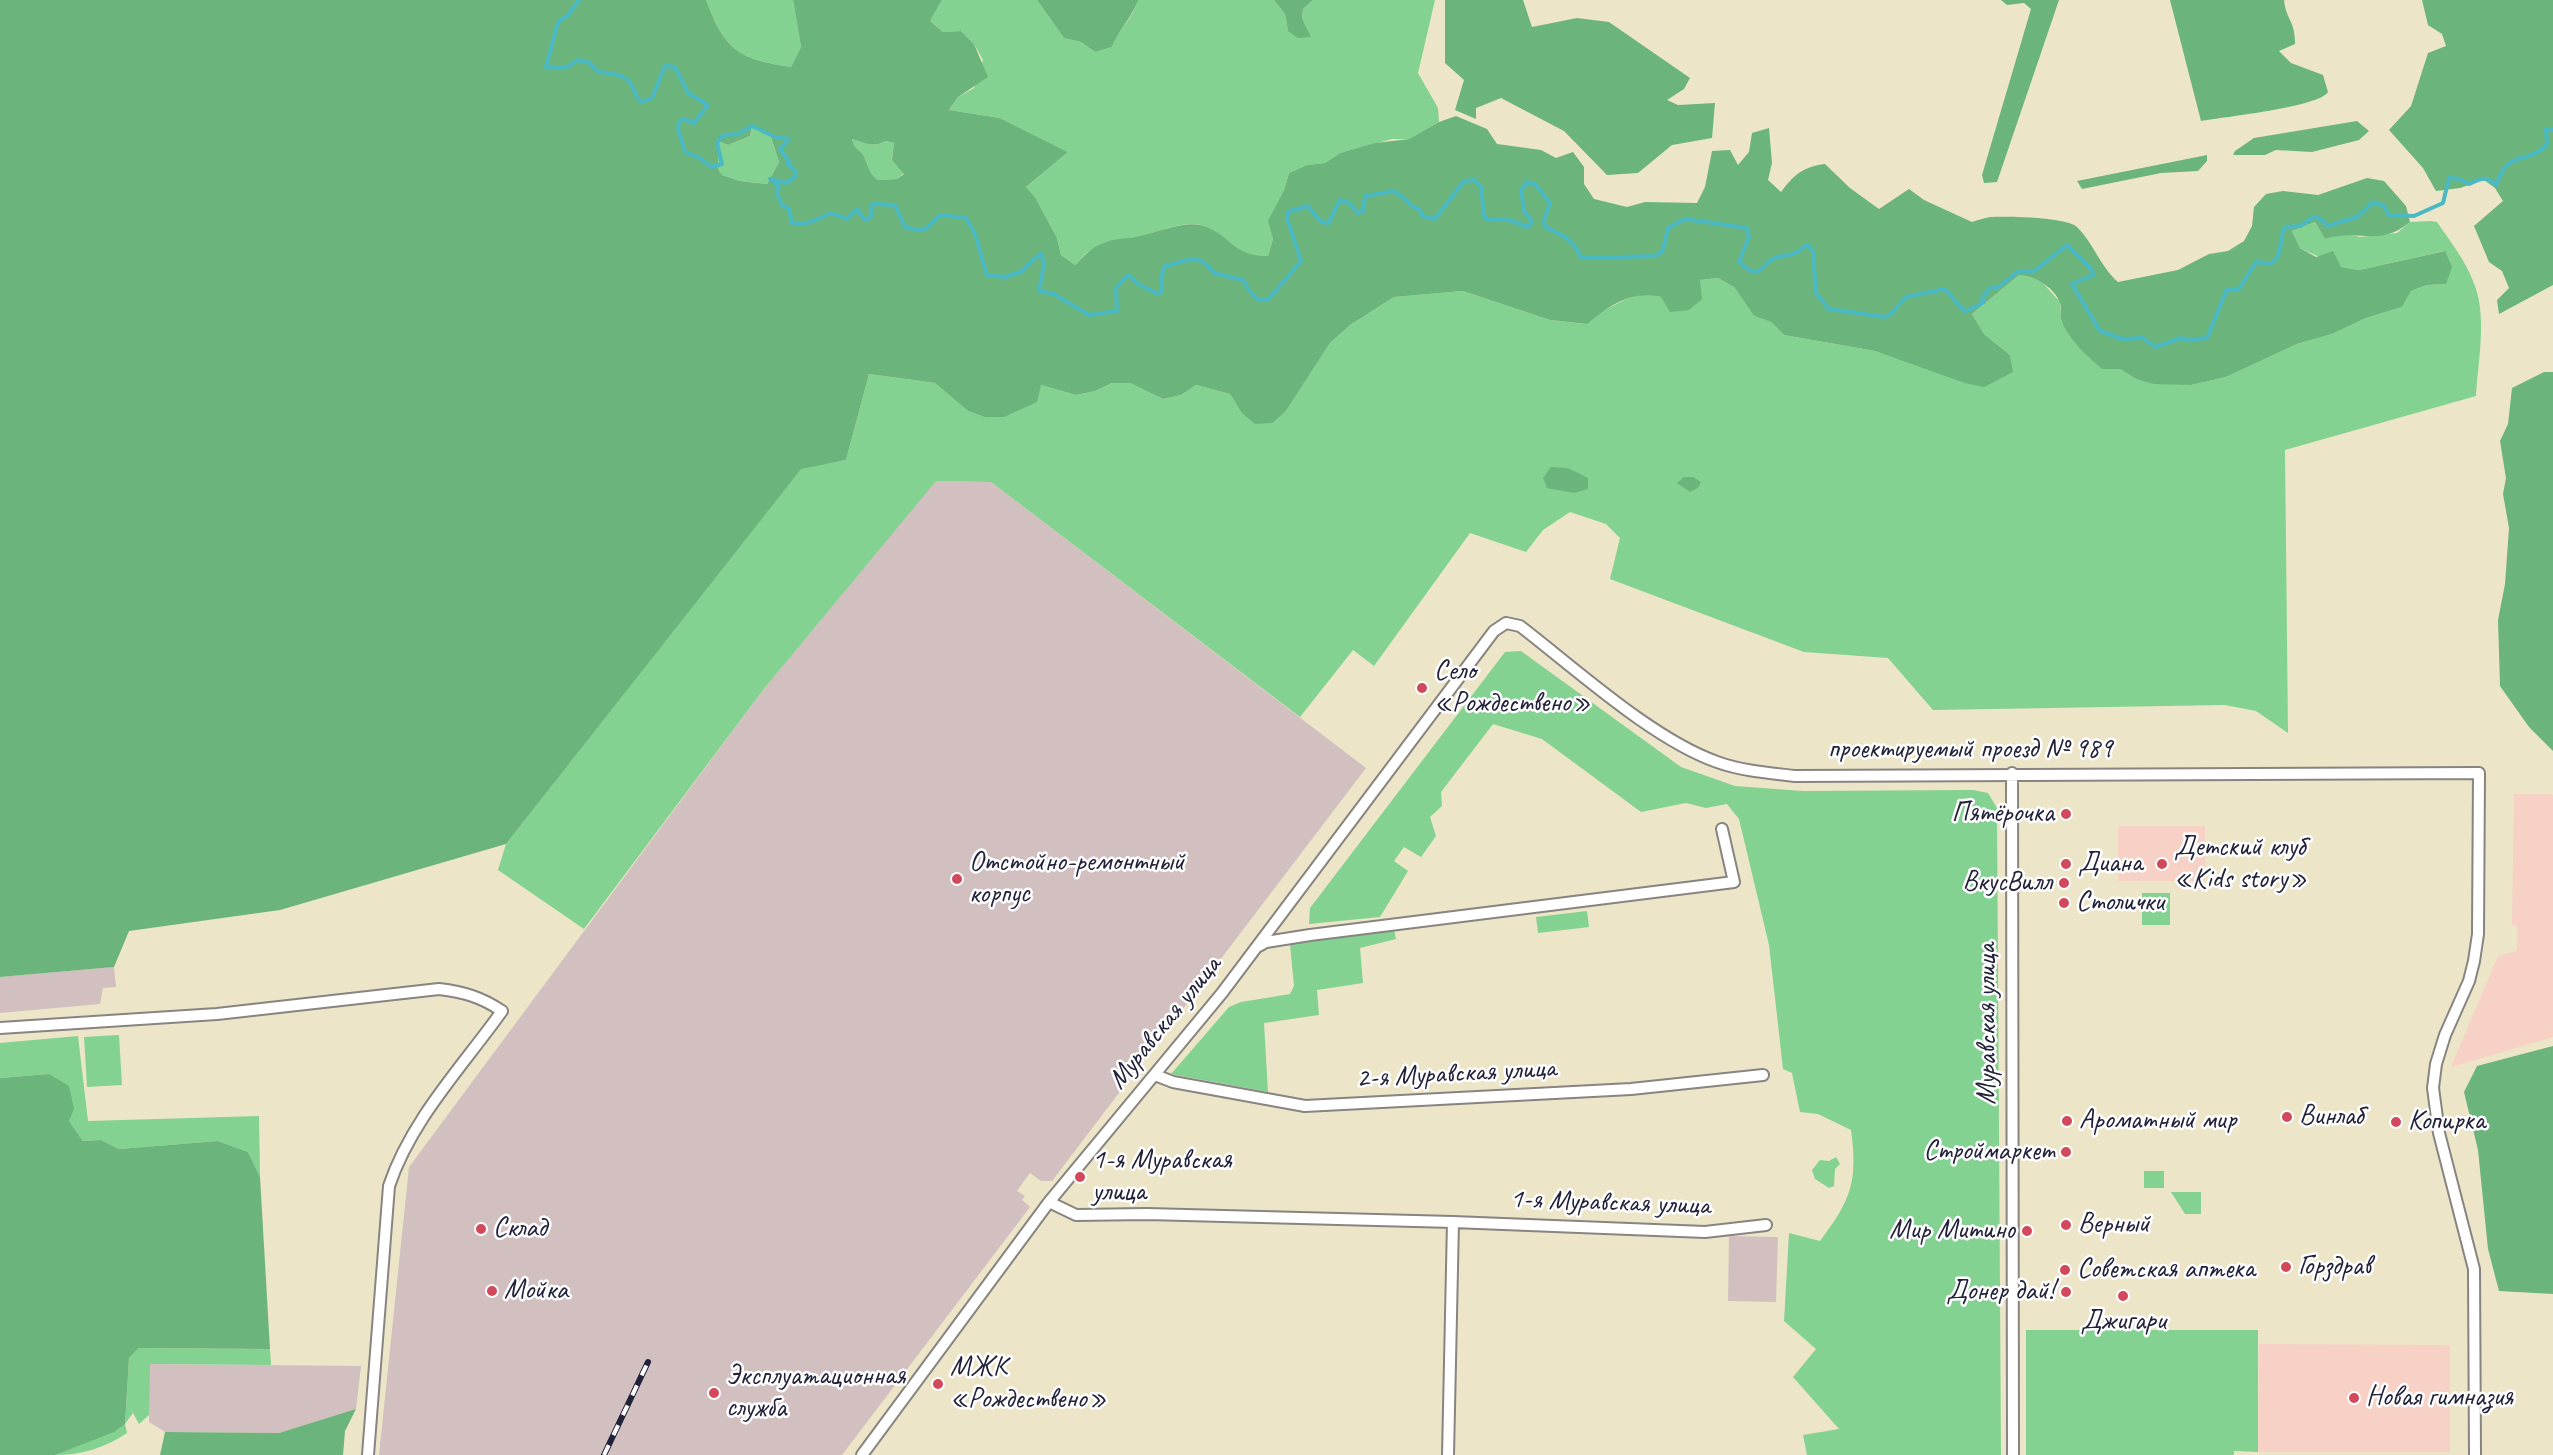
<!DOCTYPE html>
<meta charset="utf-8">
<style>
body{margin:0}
canvas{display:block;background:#ece5c7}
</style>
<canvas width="2553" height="1455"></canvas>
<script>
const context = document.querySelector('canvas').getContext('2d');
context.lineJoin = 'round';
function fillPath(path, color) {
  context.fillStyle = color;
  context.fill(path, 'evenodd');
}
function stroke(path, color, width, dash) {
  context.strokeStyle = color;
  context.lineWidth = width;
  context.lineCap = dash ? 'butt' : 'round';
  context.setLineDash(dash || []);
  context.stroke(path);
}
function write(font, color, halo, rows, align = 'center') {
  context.font = font + ' Caveat,sans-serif';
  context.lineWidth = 5;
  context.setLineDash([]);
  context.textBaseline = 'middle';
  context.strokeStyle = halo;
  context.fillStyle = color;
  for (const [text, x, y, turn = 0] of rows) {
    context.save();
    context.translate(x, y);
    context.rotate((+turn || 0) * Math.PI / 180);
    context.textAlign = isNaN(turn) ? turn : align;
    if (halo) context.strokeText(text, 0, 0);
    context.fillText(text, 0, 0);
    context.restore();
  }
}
const built = new Path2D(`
 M 2514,794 L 2552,794 L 2553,797 L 2553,1037 L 2451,1067 L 2498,956 L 2517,951 L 2517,926 L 2512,925 Z
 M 2118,826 L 2205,826 L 2205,881 L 2118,881 Z
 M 2259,1344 L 2450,1345 L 2450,1452 L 2258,1452 Z`);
const industrial = new Path2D(`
 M 935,481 L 991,482 L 1366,768 L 1052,1181 L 1041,1181 L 1030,1173 L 1024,1181 L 1017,1191 L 1025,1196 L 1022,1200 L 1030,1207 L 842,1455 L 379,1455 L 409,1167 L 763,690 Z
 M 114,967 L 116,987 L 103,988 L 100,1004 L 0,1013 L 0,977 Z
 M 1729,1236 L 1778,1237 L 1776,1302 L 1728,1301 Z
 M 149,1364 L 361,1366 L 356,1409 L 344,1413 L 279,1433 L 165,1432 L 149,1422 Z`);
const green = new Path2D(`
 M 706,0 L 793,0 L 801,47 L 791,67 C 739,59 725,51 706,0 Z
 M 942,0 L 1037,0 L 1064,38 L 1081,42 L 1095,52 L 1112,47 C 1119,29 1133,18 1138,0 L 1274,0 L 1285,14 L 1288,31 L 1302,19 L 1303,9 L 1313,0 L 1435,0 L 1418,73 L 1438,108 L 1439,122 L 1409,139 L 1392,139 L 1340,153 L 1325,163 L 1307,165 L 1289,173 L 1284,190 L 1269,221 L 1273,239 L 1268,256 C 1232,255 1234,240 1207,227 C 1188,217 1154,234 1136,237 C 1119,240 1102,242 1088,252 C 1083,255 1079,261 1075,265 L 1061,255 L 1057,238 L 1035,197 L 1026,187 L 1068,152 L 1000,118 L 949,110 L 958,97 L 974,88 L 983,60 L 974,44 L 961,31 L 943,32 L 930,21 Z
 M 752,126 L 770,134 L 779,162 L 767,184 L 740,181 L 722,175 L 718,169 L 718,141 L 728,145 L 750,136 Z
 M 852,139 C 865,143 874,148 886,141 L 894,143 L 892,160 L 904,173 L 897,179 L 878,180 C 869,173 869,168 865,159 C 862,151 854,149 852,139 Z
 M 2431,221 L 2437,222 C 2450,241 2465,260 2473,281 C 2488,315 2478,360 2476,396 L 2285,450 L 2288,733 L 2256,711 L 2225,705 L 1933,710 L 1888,658 L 1804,652 L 1610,579 L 1620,538 L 1606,524 L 1570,512 L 1543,530 L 1526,552 L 1470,533 L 1374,666 L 1353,650 L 1300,717 L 991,482 L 936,481 L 763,690 L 584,929 L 498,870 L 506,844 L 801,468 L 846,460 L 869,374 L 935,383 L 968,411 L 986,417 L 1041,385 L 1076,395 L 1095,391 L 1112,383 L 1130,383 L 1163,399 L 1181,395 L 1196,385 L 1230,394 L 1241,412 L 1273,423 L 1286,411 L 1330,343 L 1350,325 L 1394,297 L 1463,291 L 1550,320 L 1586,324 L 1601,312 L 1626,299 L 1644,293 L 1661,297 L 1700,280 L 1718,278 L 1734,287 L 1754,316 L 1771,322 L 1784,335 L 1875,351 L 1911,363 L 2012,372 L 2010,355 L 1984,334 L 1972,314 L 2019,275 L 2027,275 L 2042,282 L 2060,302 L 2061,321 L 2102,369 L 2120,369 L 2136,379 L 2191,385 L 2226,377 L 2297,344 L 2332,334 L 2366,318 L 2402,307 L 2411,291 L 2427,285 L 2446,284 L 2444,251 L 2359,270 L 2341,267 L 2300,248 L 2292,231 L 2315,222 L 2325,239 L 2342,233 L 2360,237 L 2397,233 L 2410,222 Z
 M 1521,651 L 1681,767 L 1735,786 L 1803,791 L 1973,790 L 1988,793 L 1997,808 L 2001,1455 L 1807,1455 L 1803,1435 L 1839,1429 L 1793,1377 L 1816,1349 L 1784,1321 L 1789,1233 L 1820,1241 C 1851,1200 1858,1182 1851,1130 L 1818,1114 L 1800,1112 L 1792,1073 L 1783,1069 L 1769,945 L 1739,819 L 1727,804 L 1706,808 L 1686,803 L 1641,812 L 1542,739 L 1493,724 L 1441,792 L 1442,806 L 1430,817 L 1436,836 L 1421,857 L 1404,847 L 1394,861 L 1408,871 L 1380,917 L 1309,924 L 1310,908 L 1505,652 Z
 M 2142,893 L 2170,893 L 2170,925 L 2142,925 Z
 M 1587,911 L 1589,927 L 1538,933 L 1536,917 Z
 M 1394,930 L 1396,939 L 1360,948 L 1363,983 L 1317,990 L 1319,1015 L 1264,1023 L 1268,1092 L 1171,1074 L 1229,1007 L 1241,1002 L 1290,994 L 1294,986 L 1290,944 Z
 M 119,1035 L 122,1085 L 87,1087 L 84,1037 Z
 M 78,1036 L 88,1121 L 259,1116 L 260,1177 L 248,1152 L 218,1141 L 119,1149 L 101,1140 L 83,1141 L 69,1121 L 49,1074 L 0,1078 L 0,1043 Z
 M 1836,1157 L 1840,1164 L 1835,1169 L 1834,1186 L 1829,1188 L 1815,1179 L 1812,1170 L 1820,1160 L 1829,1161 Z
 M 2144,1171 L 2164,1171 L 2164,1188 L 2144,1188 Z
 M 2171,1192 L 2201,1192 L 2201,1214 L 2185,1214 Z
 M 2026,1330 L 2258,1330 L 2258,1452 L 2234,1451 L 2234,1455 L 2026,1455 Z
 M 139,1348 L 270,1349 L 271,1365 L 150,1364 L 149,1415 L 139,1424 L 133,1413 L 125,1424 L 127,1433 C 105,1448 81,1455 55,1455 L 125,1424 L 129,1358 Z`);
const forest = new Path2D(`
 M 0,0 L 706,0 C 725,51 739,59 791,67 L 801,47 L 793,0 L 942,0 L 930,21 L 943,32 L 961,31 L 974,44 L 988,77 L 958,97 L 949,110 L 1000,118 L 1068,152 L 1026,187 L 1035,197 L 1057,238 L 1061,255 L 1075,265 C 1084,256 1091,247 1104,243 C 1115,238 1124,239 1135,237 C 1154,234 1187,218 1207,227 C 1234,239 1232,255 1268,256 L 1273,239 L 1268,221 L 1284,190 L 1289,173 L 1307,165 L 1325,163 L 1340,153 L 1375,143 L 1409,139 L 1439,122 L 1456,116 L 1487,129 L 1497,144 L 1541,150 L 1556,158 L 1573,152 L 1584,167 L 1584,184 L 1594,199 L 1627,207 L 1645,202 L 1697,203 L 1705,187 L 1712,151 L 1730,150 L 1738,165 L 1749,152 L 1752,133 L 1769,128 L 1772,163 L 1768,180 L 1781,192 C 1794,175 1802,167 1825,164 L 1850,188 L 1879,209 L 1909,189 L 1924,200 L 1972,222 C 1978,220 1984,218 1990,217 C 2005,216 2067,217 2077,227 C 2094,244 2100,266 2118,282 L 2178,270 L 2209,254 L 2228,251 L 2244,241 L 2252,226 L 2254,207 L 2266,194 L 2283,191 L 2318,195 L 2367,178 L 2384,181 L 2406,206 L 2410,222 C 2379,248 2359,228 2325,239 L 2315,222 L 2292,231 L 2300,248 L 2316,257 L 2333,251 L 2341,267 L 2359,270 L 2445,251 L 2452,267 L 2446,284 L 2427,285 L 2411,291 L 2402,307 L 2366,318 L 2332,334 L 2297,344 L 2226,377 L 2191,385 L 2154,384 L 2136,379 L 2120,369 L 2102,369 C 2087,356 2070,341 2062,322 C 2059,316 2062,309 2060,303 C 2055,288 2034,275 2019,275 L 1972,314 L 1984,334 L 2010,355 L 2013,372 L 1984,387 L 1965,383 L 1875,351 L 1784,335 L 1771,322 L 1754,316 L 1734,287 L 1718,278 L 1700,280 L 1702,299 L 1689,310 L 1670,312 L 1661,297 C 1631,290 1609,306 1587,324 L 1550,320 L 1463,291 L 1394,297 L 1350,325 L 1330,343 L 1286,411 L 1273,423 L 1255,424 L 1241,412 L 1230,394 L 1196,385 L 1181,395 L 1163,399 L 1130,383 L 1112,383 L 1095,391 L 1076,395 L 1041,385 L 1037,402 L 1004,417 L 985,417 L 968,411 L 935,383 L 869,374 L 846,460 L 801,469 L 506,844 L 280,910 L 129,931 L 114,967 L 0,977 ZM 752,126 L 770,134 L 779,162 L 767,184 L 740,181 L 722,175 L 718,169 L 718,141 L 728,145 L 750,136 ZM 852,139 C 865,143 873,148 886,141 L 894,143 L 892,160 L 904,174 L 897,179 L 878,180 C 869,173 869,168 865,159 C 863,151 854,150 852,139 Z
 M 1037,0 L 1138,0 L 1138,1 C 1131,18 1119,30 1112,47 L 1095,52 L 1081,42 L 1064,38 Z
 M 1274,0 L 1313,0 L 1303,9 L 1302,19 L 1311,37 L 1298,38 L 1288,31 L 1285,14 Z
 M 1445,0 L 1523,0 L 1532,27 L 1577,18 L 1609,22 L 1690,78 L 1684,89 L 1667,100 L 1678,105 L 1715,103 L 1712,138 L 1672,145 L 1638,173 L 1607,175 L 1564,131 L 1501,98 L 1476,108 L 1476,119 L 1455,110 L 1464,80 L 1445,63 Z
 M 2001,0 L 2059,0 L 1997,182 L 1984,183 L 1982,175 L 2031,9 L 2024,3 L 2007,5 Z
 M 2170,0 L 2284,0 C 2286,20 2295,20 2295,44 L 2279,51 L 2291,63 L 2323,75 L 2328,92 C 2319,107 2223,117 2201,121 Z
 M 2422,0 L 2553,0 L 2553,285 L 2499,314 L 2497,300 L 2509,288 L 2502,271 L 2489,262 L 2474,226 L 2503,201 L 2495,188 L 2484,180 L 2460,188 L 2436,191 L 2423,168 L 2389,130 L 2411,106 L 2428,53 L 2446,46 L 2442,34 L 2428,25 Z
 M 2357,121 L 2369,131 L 2359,140 L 2312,152 L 2276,150 L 2265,155 L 2233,155 L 2235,151 L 2254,138 Z
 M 2207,155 L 2207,161 L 2198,171 L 2161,173 L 2082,189 L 2077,181 Z
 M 2544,372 L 2553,372 L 2553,751 L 2529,727 L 2500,686 L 2498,620 L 2505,584 L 2509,528 L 2503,494 L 2506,478 L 2500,441 L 2508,424 L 2512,388 Z
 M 1551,467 L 1568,468 L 1588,478 L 1588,489 L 1574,493 L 1547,488 L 1543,478 Z
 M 1684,477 L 1693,477 L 1701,482 L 1698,488 L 1690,492 L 1677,483 Z
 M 2553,1046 L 2553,1294 L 2499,1291 L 2488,1249 L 2478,1150 L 2464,1092 L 2477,1066 Z
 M 49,1074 L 69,1086 L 74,1109 L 69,1121 L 83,1141 L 101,1140 L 119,1149 L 218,1141 L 248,1152 L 260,1177 L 270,1349 L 139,1348 L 129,1358 L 125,1424 L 114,1432 L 55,1455 L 0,1455 L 0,1078 Z
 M 356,1409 L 345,1431 L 343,1455 L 160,1455 L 165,1432 L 279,1433 Z`);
const stream = new Path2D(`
 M 579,0 L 568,15 L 558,22 L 546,67 L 565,68 L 578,60 L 588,62 L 599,72 C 620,74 631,75 637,98 L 642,102 L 652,98 L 665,66 L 675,67 L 688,93 L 708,105 L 694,123 L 683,119 L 679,122 L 678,128 L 685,152 L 700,158 L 711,167 L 722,164 L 717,143 L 723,135 L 738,134 L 752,126 L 775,137 L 789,139 L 780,149 L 790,163 L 787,164 L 796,171 L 795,177 L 786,183 L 770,179 L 779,187 L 777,194 L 782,205 L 789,209 L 792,223 L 808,223 L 831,213 L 847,219 L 857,209 L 864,219 L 868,219 L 871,216 L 871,206 L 874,204 L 895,205 L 905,227 C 932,234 923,227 941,215 L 966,218 L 975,234 L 987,275 L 1004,277 L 1021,272 L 1041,253 L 1044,264 L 1039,291 L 1054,294 L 1089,315 L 1117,311 L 1116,288 L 1128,275 L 1140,285 L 1158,294 L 1161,292 L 1161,278 L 1165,266 C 1188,261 1198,251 1214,273 L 1243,280 L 1248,289 L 1258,300 L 1268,300 L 1301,261 L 1287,218 L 1288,212 L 1308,206 L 1319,220 L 1328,224 L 1340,200 L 1349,203 L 1358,213 L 1363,211 L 1365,196 L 1395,191 L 1415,208 L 1420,209 L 1422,216 L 1435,219 L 1464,181 L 1475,180 L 1481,187 L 1484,216 L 1487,219 L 1509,220 L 1528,227 L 1532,222 L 1524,211 L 1521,190 L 1527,182 L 1535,184 L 1550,203 L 1544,220 L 1545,227 C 1562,235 1574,239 1581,258 L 1656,256 L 1663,250 L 1668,228 L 1685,219 L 1747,228 L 1749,237 L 1739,262 L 1752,272 C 1762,272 1762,267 1768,262 C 1780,252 1792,260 1805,246 L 1808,245 L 1813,251 L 1816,293 L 1829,309 L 1884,317 L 1891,314 L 1906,297 L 1945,289 L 1965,312 L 1984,302 L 1982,298 L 1990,288 L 1997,288 L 2019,271 L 2033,272 L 2067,245 L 2092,270 L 2093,275 L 2072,284 L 2100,331 L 2123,339 L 2143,338 L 2155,347 L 2181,338 L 2188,340 L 2207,338 L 2227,289 L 2239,289 L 2256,262 C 2260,262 2267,264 2271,263 C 2283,258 2279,236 2285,227 L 2300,226 L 2314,217 L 2321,219 L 2327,226 L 2357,217 L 2373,202 L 2384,206 L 2389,215 L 2414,216 L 2443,203 L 2449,178 L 2460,179 L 2469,184 C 2480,179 2486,175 2496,185 C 2499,179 2501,172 2505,167 C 2515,155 2535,160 2547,144 L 2546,129 L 2553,129`);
const street = new Path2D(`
 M 2012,773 L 2013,1455
 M 1259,946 L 1266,942 L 1310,935 L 1734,882 L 1722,829
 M 0,1028 L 217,1014 L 439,989 C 464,992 481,997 502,1011 C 462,1067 411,1120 389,1186 L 368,1455
 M 1155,1075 L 1173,1082 L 1305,1106 L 1631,1089 L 1763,1075
 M 1049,1202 L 1076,1215 L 1147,1214 L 1453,1222 L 1705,1232 L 1766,1225
 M 862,1455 L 1049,1202 L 1222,993 L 1494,631 L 1506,623 L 1520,626 C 1576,669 1652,739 1717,762 C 1742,771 1769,773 1795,776 L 2479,773 L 2478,934 L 2474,961 L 2469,981 L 2445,1035 L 2436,1064 L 2433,1088 L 2439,1133 L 2474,1269 L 2475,1455
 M 1448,1455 L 1453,1222`);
const rail = new Path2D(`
 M 604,1455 L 648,1362`);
const markers = [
 [1422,688,6,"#d1495b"],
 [2066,814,6,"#d1495b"],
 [2066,864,6,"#d1495b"],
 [2162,864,6,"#d1495b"],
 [957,879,6,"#d1495b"],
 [2064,883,6,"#d1495b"],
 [2064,903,6,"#d1495b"],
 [2287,1117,6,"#d1495b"],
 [2067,1121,6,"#d1495b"],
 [2396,1122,6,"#d1495b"],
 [2066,1152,6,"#d1495b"],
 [1080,1177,6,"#d1495b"],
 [2066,1225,6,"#d1495b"],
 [481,1229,6,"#d1495b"],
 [2027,1231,6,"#d1495b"],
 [2286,1267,6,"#d1495b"],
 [2065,1270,6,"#d1495b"],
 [492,1291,6,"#d1495b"],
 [2066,1292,6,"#d1495b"],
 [2123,1296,6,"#d1495b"],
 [938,1384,6,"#d1495b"],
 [714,1393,6,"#d1495b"],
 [2354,1398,6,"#d1495b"]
];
const poiNames = [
 ["Село",1434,672],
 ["«Рождествено»",1434,704],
 ["Пятёрочка",2054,814,"right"],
 ["Детский клуб",2174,848],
 ["«Kids story»",2174,880],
 ["Отстойно-ремонтный",969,863],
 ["корпус",969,895],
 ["Диана",2078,864],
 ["ВкусВилл",2052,883,"right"],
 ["Столички",2076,903],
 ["Винлаб",2299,1117],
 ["Ароматный мир",2079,1121],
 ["Копирка",2408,1122],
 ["Строймаркет",2054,1152,"right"],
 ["1-я Муравская",1092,1161],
 ["улица",1092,1193],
 ["Верный",2078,1225],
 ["Склад",493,1229],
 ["Мир Митино",2015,1231,"right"],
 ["Горздрав",2298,1267],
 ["Советская аптека",2077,1270],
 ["Мойка",504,1291],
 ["Донер дай!",2054,1292,"right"],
 ["Джигари",2123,1322,"center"],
 ["МЖК",950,1368],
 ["«Рождествено»",950,1400],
 ["Эксплуатационная",726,1377],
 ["служба",726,1409],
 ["Новая гимназия",2366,1398]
];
const streetNames = [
 ["проектируемый проезд № 989",1970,750],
 ["Муравская улица",1165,1023,-51],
 ["Муравская улица",1988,1024,-90],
 ["2-я Муравская улица",1456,1074,-3],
 ["1-я Муравская улица",1610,1203,2]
];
fillPath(built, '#f7d1c6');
fillPath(industrial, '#d2bfbf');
fillPath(green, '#84d291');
fillPath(forest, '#6bb47b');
stroke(stream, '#4bb9c3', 4);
stroke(street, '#878481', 14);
stroke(street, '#fff', 10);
stroke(rail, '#22223b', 6);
stroke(rail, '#fff', 4, [11]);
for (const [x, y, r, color] of markers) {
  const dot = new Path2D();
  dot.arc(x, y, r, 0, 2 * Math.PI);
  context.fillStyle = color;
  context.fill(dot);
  stroke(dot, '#fff', 2);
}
write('28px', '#22223b', '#fff', poiNames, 'left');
write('28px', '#22223b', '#fff', streetNames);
</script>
